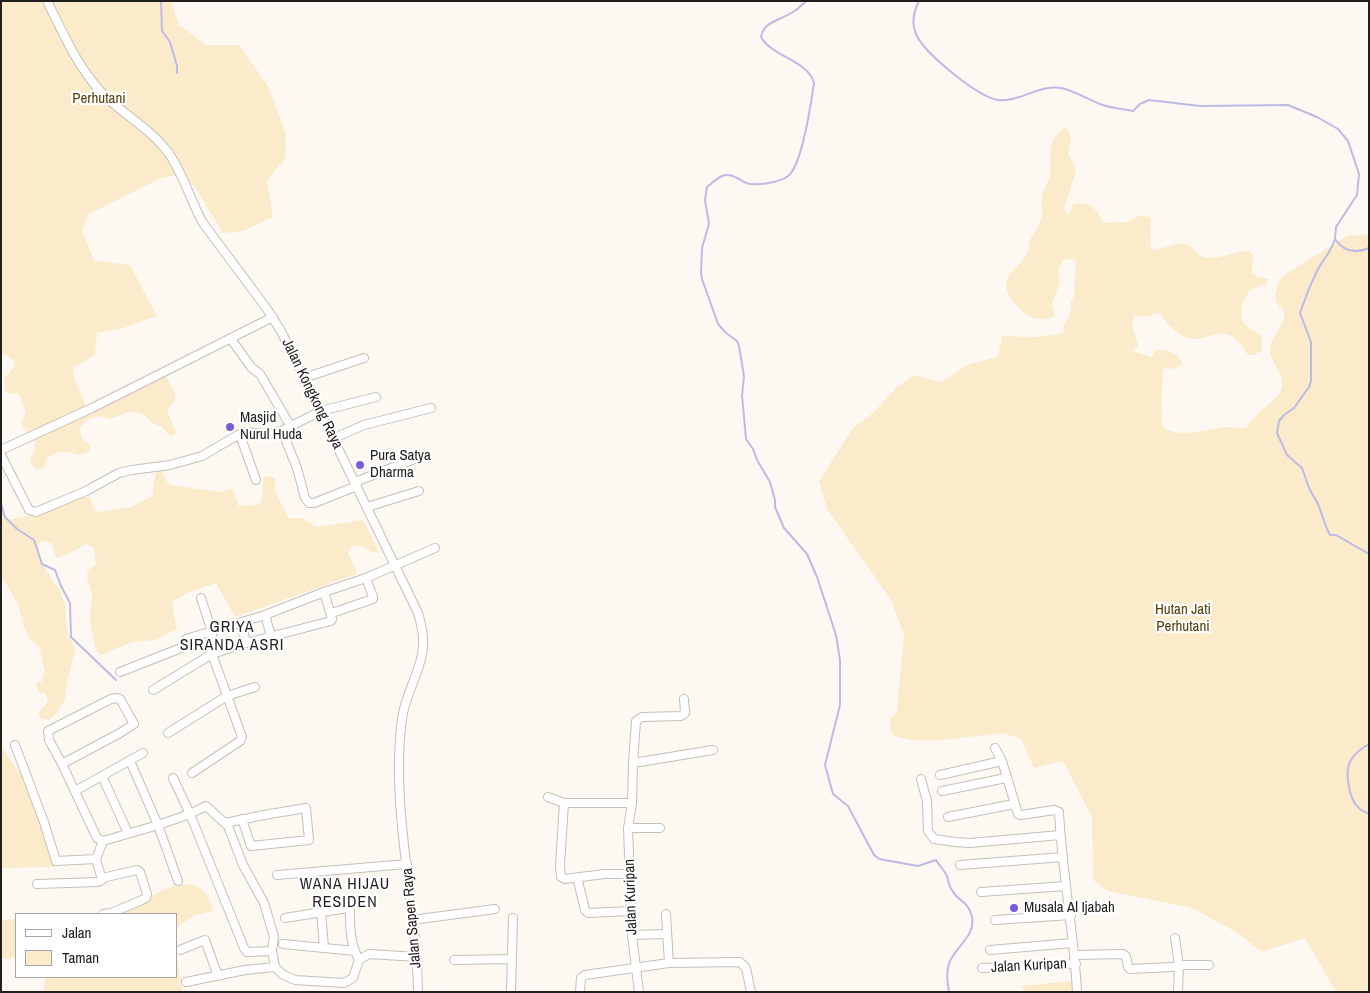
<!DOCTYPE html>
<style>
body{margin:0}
#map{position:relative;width:1370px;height:993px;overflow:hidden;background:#fdf9f2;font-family:"Archivo Narrow",sans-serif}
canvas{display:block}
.frame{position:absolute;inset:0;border:2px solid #211f1d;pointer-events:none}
.legend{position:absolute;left:15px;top:913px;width:162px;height:65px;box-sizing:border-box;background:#fff;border:1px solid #a6a5a5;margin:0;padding:6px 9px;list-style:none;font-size:15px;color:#211f1d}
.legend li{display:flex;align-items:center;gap:10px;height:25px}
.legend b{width:25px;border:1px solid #a6a5a5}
</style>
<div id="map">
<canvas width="1370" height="993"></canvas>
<div class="frame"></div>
<ul class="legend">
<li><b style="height:6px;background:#fff"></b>Jalan</li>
<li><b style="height:14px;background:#fbebcb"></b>Taman</li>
</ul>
</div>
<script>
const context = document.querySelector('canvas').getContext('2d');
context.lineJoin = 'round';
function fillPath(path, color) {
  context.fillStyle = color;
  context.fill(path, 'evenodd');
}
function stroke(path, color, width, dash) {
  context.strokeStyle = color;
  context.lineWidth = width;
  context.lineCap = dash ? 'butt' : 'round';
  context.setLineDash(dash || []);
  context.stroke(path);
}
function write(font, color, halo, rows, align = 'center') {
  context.font = font + ' "Archivo Narrow",sans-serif';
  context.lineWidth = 4.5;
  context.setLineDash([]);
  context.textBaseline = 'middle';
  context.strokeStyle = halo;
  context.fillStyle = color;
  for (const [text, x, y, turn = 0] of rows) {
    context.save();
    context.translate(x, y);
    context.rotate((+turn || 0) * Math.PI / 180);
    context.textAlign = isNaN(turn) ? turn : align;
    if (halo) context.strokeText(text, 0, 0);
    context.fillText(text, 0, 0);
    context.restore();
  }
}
const green = new Path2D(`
 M 1,1 L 171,1 L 179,25 L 206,45 L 239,45 L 268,86 L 286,134 L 285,159 L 267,180 L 273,217 L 243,231 L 223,233 L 194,186 L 181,174 L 161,178 L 89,214 L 82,230 L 94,261 L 130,265 L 157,316 L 123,328 L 97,333 L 95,355 L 73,368 L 73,374 L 88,411 L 164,373 L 175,393 L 175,400 L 167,410 L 176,433 L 170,436 L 162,427 L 151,422 L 145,415 L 131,411 L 110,419 L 101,416 L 89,419 L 79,428 L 83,441 L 90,444 L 89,452 C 75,458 75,451 63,452 C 57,452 52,455 47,458 L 44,468 L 36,469 L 32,465 L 30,459 C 31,456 33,455 34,452 C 40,440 24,431 21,422 L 26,412 L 19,394 L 6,393 L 4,378 L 15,366 C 13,359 9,355 1,353 Z
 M 1065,127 C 1074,135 1070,144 1068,154 L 1075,165 L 1076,171 L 1064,208 L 1067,214 L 1070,214 L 1073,204 C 1092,202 1095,207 1103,223 L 1127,222 L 1138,216 L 1144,215 L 1151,218 L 1150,240 L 1151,250 C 1163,250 1174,242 1185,244 C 1194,246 1197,257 1208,258 C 1222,259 1236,250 1250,251 L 1253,256 L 1252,273 L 1257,277 L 1269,279 L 1266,284 L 1250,290 C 1241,303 1236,318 1250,329 C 1253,331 1258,332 1260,335 C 1263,340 1262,346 1261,351 L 1254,355 L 1248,355 C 1244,350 1239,340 1233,337 C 1223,330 1214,335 1203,338 C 1184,344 1169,326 1158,312 L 1149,316 L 1134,316 L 1132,325 L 1138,345 L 1132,351 L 1152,357 L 1156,350 C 1167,348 1180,355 1183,365 L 1171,369 L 1165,368 L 1163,371 L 1161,412 L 1163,427 C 1177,439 1209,429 1226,427 C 1233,427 1239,429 1246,428 C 1251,422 1256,415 1262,410 C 1274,399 1289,392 1279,372 C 1276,364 1269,358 1270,347 C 1273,334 1285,326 1284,311 C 1270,298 1276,294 1281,277 L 1347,236 L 1369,234 L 1369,992 L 1336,992 L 1305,938 L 1262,952 L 1236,932 L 1192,908 L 1108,891 L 1093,880 L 1092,817 L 1063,761 L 1034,768 L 1021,739 L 1003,733 L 941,740 L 910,740 L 892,735 L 890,720 L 897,712 L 904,634 L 891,600 L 827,509 L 819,481 L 853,428 L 873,413 L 897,387 L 914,375 L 941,382 L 969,364 L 998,357 L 1002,336 L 1037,337 L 1064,333 L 1063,327 L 1071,312 L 1071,301 L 1074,296 L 1076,261 L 1071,259 L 1065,260 C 1058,267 1056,272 1060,281 L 1052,304 L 1055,316 C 1048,320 1036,320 1029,316 C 1022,312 1017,306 1012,300 C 996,275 1016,274 1026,255 C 1029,250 1028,245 1030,240 C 1034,232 1040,225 1042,216 C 1043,209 1041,203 1042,196 C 1043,189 1049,183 1050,175 C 1053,153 1044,143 1065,127 Z
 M 162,471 L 167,482 L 172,485 L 219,492 L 232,489 L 239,506 L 258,505 L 262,501 L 264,477 L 270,476 L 275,478 L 275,492 L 289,518 L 303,518 L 316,527 L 363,520 L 379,552 L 373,553 C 364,547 355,541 348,552 L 357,574 L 235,617 L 216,583 L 187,593 L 172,602 L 177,629 L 155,640 L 132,642 L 101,655 L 96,651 L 90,621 L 92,595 L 87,576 L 88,570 L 96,565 L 94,548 L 86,544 L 70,553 L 56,558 L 52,544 L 46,541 L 40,542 L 38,547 L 43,566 L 59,589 L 65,603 L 67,630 L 75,651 L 67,683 L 65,700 L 54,716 L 48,720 L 41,719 L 38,714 L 48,701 L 45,693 L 39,692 L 36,686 L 37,683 L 42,681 L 45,671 L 39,647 L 30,639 L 23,625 L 19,606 L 1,575 L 1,509 L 7,520 L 45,513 L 84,497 L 90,497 L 95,510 L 98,512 L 132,507 L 152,496 L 156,472 Z
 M 1,747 L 27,782 L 55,867 L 1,868 Z
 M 190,884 C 206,888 208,897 214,911 L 195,915 L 176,928 L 176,914 L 116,914 L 167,888 Z
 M 16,919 L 16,953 L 15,957 L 8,959 L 1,958 L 1,920 Z
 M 176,953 L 183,992 L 43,992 L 46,977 L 176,977 Z
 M 1071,981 L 1073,992 L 1026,992 L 1021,986 Z`);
const stream = new Path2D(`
 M 161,1 L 162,31 L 170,42 L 177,66 L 177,73
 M 806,1 C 802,5 798,9 793,12 C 781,20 764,21 761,37 C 772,57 808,60 814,83 C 811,104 803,157 791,173 C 785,182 761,185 751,184 C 745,184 742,180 737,178 C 724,170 717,179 707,187 L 705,200 L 709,224 L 702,248 L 701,272 L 702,279 L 718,324 L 726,333 L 737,341 L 739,346 L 744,376 L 742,395 L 746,439 L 753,449 L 757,460 L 770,482 L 775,500 L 775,507 L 784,528 L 807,554 L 817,577 L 836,635 L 840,660 L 840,705 L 825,765 L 833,794 L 848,806 L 874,855 L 879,859 L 918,866 L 936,860 C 939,865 944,870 947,876 C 948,881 949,886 952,890 C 958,902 968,900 972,917 C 976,935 956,947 950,961 C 946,970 947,982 949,992
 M 919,1 C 914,11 911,23 916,34 C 924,53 978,97 998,100 C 1017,103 1040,84 1061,88 C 1075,91 1087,99 1100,104 C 1110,108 1122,109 1133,111 L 1140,104 L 1149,100 L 1200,106 L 1288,105 L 1317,117 L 1338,129 L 1348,141 L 1359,174 L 1357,195 L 1336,227 L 1335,239 C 1343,251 1355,254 1369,248
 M 1335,239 C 1332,249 1327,255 1321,264 C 1312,279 1306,296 1300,313 L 1311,342 L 1311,381 L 1309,387 L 1294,408 L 1284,415 L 1279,421 L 1277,433 L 1287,455 L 1302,468 L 1309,488 L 1318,504 L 1327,529 L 1330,535 L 1336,535 L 1369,554
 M 1,504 L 5,517 L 17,529 L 34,540 L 42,564 L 55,570 L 61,586 L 70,603 L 71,637 L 116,680
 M 1369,744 C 1362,748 1355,753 1351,760 C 1344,771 1349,800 1359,808 C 1361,811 1366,812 1369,814`);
const minor = new Path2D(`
 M 47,1 C 63,33 77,66 102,93 C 122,114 150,128 167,151 C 183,172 190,200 203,223 L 267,309 L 281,331 L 418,613 C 422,626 425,640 422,654 C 418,677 405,695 402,719 C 390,810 417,901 418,992
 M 231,339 L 251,367 L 260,374 L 291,427
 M 304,378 L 364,358
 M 282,431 L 297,468 L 305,498 L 309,503 L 314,503 L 357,486
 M 240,435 L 256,480
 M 334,438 L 364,425 L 431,408
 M 1,450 L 92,408 L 273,317
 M 1,455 L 29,510 L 36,512 L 86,491 L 119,473 L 132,470 L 170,465 L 202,456 L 243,432 L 269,434 L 279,432 L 321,411 L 376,397
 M 355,482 L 417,458
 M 367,507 L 419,491
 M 332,613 L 373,599 L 373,597 L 366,578
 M 265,615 L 271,636
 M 241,622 L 246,643
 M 120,672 L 181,648 L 186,639 L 265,615 L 324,592 L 366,578 L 435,548
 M 153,690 L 212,654 L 246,643 L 331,621 L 332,619 L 324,592
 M 168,733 L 227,696 L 255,687
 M 15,745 L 44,822 L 56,861 L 96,859 L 103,841
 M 995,748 L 1002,761 L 1018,814 L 1021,815 L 1054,810 L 1059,812 C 1062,872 1074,932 1077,992
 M 130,761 L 158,825 L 178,881
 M 633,763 L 713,750
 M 62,764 L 49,740 L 48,731 L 111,699 L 117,698 L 120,699 L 134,724 L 120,733 L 62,764 L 97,838 L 103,841 L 158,825 L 190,814 L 206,806 L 228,826 L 243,865 L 264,903 L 274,937 L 272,951 L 275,967 L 282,974 L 295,980 L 344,983 L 353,978 L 359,960 L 369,954 L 417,957
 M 192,773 L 240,741 L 242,737 L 212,654 L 212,632 L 201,598
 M 940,775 L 1002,761
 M 102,776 L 128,833
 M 173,778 L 190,814 L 244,948 L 247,952 L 272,951
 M 921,779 L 927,801 L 928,831 L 934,839 L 955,842 L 970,843 L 1060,835
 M 75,791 L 143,753
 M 942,791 L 1006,778
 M 548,797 L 564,803 L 632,803
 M 564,803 L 560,865 L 561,877 L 565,879 L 604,874 L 630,874
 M 948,817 L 1014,804
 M 225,823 C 252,817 279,812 306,808 L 309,840 L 251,846 L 242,819
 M 628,828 L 660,828
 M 960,865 L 1063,857
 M 277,875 L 407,864
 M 577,877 L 585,910 L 588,913 L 631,911
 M 102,878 L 137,870 L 140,872 L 147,894 L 146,898 L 142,900 L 111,913 L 103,914
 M 37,884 L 98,882 L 102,880 L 96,859
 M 981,892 L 1066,886
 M 321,911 L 324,948
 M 666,914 L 669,963 L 740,962 L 746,968 L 751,992
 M 285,918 L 347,908 L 350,911 C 350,930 350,943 359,960
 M 412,920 L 495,909
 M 995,920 L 1071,915
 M 632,935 L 666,934
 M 1175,938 L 1179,965 L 1209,965
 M 283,944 L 355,951
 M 180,950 L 205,940 L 218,976
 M 990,950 L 1073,943
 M 1076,955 L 1123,954 L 1126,956 L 1128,967 L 1130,969 L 1172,967 L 1179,965 L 1178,992
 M 454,960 L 512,959
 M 982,968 L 1076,964
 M 186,982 L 245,970 L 275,967
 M 511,992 L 513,918
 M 580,992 L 581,978 L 585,975 L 669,963
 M 639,992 L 632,935 L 628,828 L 632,803 L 633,763 L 636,721 L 642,717 L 681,716 L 685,713 L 684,699`);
const markers = [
 [230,427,5,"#765fd9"],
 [360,465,5,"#765fd9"],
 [1014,908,5,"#765fd9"]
];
const parkNames = [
 ["Perhutani",99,99],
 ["Hutan Jati",1183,610],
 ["Perhutani",1183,627]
];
const streetNames = [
 ["Jalan Kongkong Raya",312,394,64],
 ["Jalan Kuripan",631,897,-92],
 ["Jalan Sapen Raya",412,918,-95],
 ["Jalan Kuripan",1029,966,-3]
];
const poiNames = [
 ["Masjid",240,418],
 ["Nurul Huda",240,435],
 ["Pura Satya",370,456],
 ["Dharma",370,473],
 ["Musala Al Ijabah",1024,908]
];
const neighbourhoodNames = [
 ["GRIYA",232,628],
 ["SIRANDA ASRI",232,646],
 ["WANA HIJAU",345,885],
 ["RESIDEN",345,903]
];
fillPath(green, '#fbebcb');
stroke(stream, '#bdbae5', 2);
stroke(minor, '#c3c0b9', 10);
stroke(minor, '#fff', 8);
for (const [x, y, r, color] of markers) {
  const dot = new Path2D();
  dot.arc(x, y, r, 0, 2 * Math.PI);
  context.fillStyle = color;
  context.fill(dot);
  stroke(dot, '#fff', 2);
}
write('15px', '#56400c', '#fff', parkNames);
write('15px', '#211f1d', '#fff', streetNames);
write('15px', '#211f1d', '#fff', poiNames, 'left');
context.letterSpacing = '1px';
write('16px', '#211f1d', '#fff', neighbourhoodNames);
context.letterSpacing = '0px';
</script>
